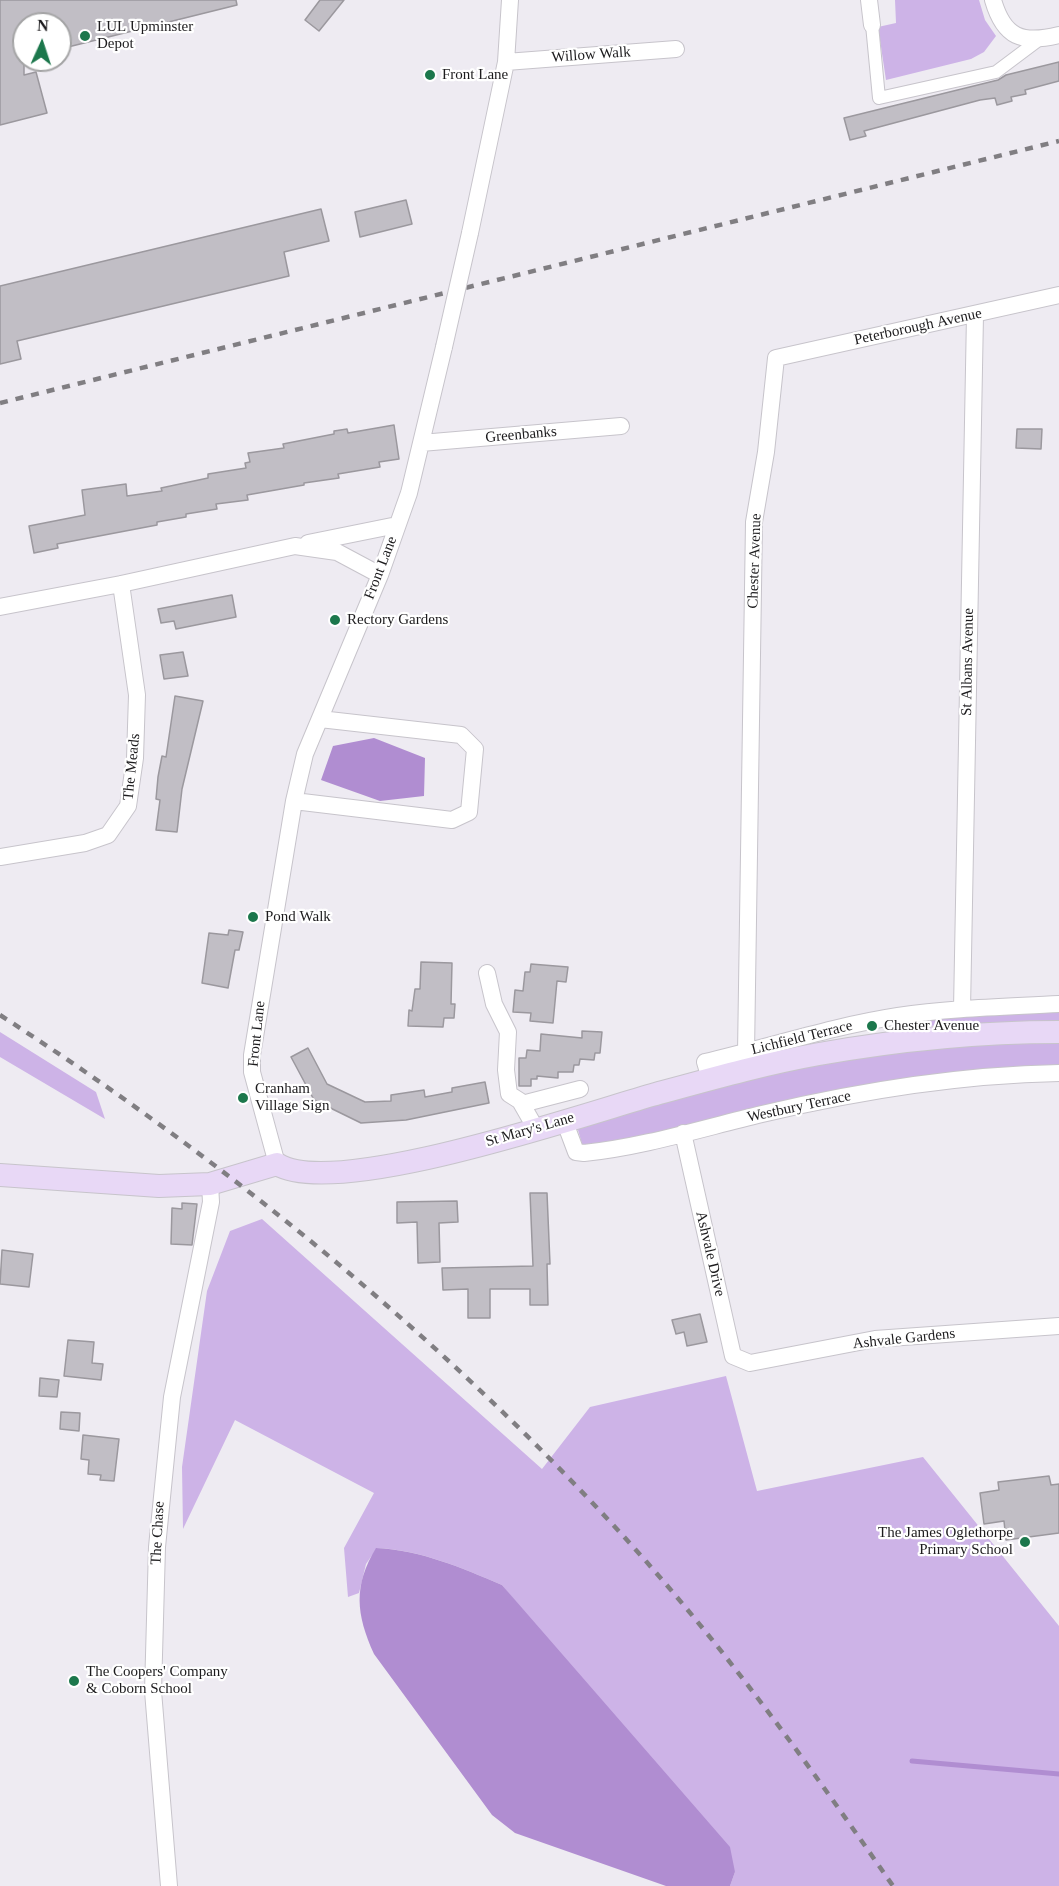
<!DOCTYPE html>
<style>
body{margin:0}
#map{position:relative;width:1059px;height:1886px;overflow:hidden;background:#eeebf2;font-family:Georgia,serif}
canvas{display:block}
.north{position:absolute;left:12px;top:12px;width:60px;height:60px;box-sizing:border-box;background:#fff;border:2px solid #a4a4a5;border-radius:50%;rotate:3deg;font-size:16px;font-weight:700;line-height:24px;text-align:center;color:#1c1b1d}
.north::after{content:'';display:block;margin:auto;width:21px;height:27px;background:#1c774c;clip-path:polygon(50% 0,100% 100%,50% 72%,0 100%)}
</style>
<div id="map">
<canvas width="1059" height="1886"></canvas>
<div class="north">N</div>
</div>
<script>
const context = document.querySelector('canvas').getContext('2d');
context.lineJoin = 'round';
function fillPath(path, color) {
  context.fillStyle = color;
  context.fill(path, 'evenodd');
}
function stroke(path, color, width, dash) {
  context.strokeStyle = color;
  context.lineWidth = width;
  context.lineCap = dash ? 'butt' : 'round';
  context.setLineDash(dash || []);
  context.stroke(path);
}
function write(font, color, halo, rows, align = 'center') {
  context.font = font + ' Georgia,serif';
  context.lineWidth = 4.5;
  context.setLineDash([]);
  context.textBaseline = 'middle';
  context.strokeStyle = halo;
  context.fillStyle = color;
  for (const [text, x, y, turn = 0] of rows) {
    context.save();
    context.translate(x, y);
    context.rotate((+turn || 0) * Math.PI / 180);
    context.textAlign = isNaN(turn) ? turn : align;
    if (halo) context.strokeText(text, 0, 0);
    context.fillText(text, 0, 0);
    context.restore();
  }
}
const green = new Path2D(`
 M 895,0 L 979,0 L 985,20 L 996,36 L 984,52 L 971,59 L 886,80 L 878,27 L 896,23 Z
 M 1059,1012 L 1059,1023 L 961,1024 L 900,1028 L 900,1024 L 930,1019 Z
 M 0,1032 L 96,1092 L 105,1119 L 0,1057 Z
 M 1059,1040 L 1059,1067 L 595,1148 L 582,1144 L 578,1130 L 584,1119 L 726,1082 L 924,1046 Z
 M 262,1219 L 542,1469 L 590,1407 L 726,1376 L 757,1491 L 923,1457 L 1059,1626 L 1059,1886 L 730,1886 L 735,1872 L 502,1585 C 462,1568 421,1550 377,1548 L 366,1564 L 359,1593 L 348,1597 L 344,1548 L 374,1493 L 235,1420 L 183,1529 L 182,1467 L 207,1291 L 230,1231 Z`);
const water = new Path2D(`
 M 374,738 L 425,758 L 424,796 L 380,801 L 321,780 L 333,746 Z
 M 376,1548 C 421,1550 462,1568 502,1585 L 730,1847 L 735,1872 L 730,1886 L 666,1886 L 515,1833 L 492,1815 L 374,1654 C 356,1614 353,1586 376,1548 Z`);
const stream = new Path2D(`
 M 912,1761 L 1059,1774`);
const building = new Path2D(`
 M 0,0 L 236,0 L 237,5 L 60,49 L 60,24 L 24,24 L 24,75 L 36,72 L 47,113 L 0,125 Z
 M 320,0 L 344,0 L 319,31 L 305,20 Z
 M 1059,62 L 1059,81 L 1025,90 L 1026,94 L 1011,97 L 1012,101 L 997,105 L 995,98 L 980,100 L 864,131 L 866,136 L 850,140 L 844,118 L 998,80 L 1006,75 Z
 M 406,200 L 412,224 L 360,237 L 355,212 Z
 M 321,209 L 329,241 L 284,252 L 289,276 L 17,341 L 21,359 L 0,364 L 0,286 Z
 M 394,425 L 399,459 L 379,462 L 380,467 L 338,474 L 339,478 L 304,483 L 304,485 L 247,495 L 248,500 L 216,504 L 217,509 L 186,514 L 186,517 L 157,522 L 157,525 L 57,544 L 58,548 L 34,553 L 29,526 L 85,515 L 82,490 L 126,484 L 127,496 L 162,491 L 161,488 L 208,478 L 208,474 L 246,468 L 245,463 L 250,462 L 248,453 L 284,448 L 283,444 L 334,434 L 334,431 L 347,429 L 348,433 Z
 M 1017,429 L 1042,429 L 1041,449 L 1016,448 Z
 M 232,595 L 236,617 L 176,629 L 174,621 L 161,623 L 158,609 Z
 M 183,652 L 188,676 L 164,679 L 160,655 Z
 M 175,696 L 203,701 L 182,789 L 177,832 L 156,830 L 160,800 L 156,799 L 158,777 L 162,756 L 166,757 Z
 M 229,930 L 243,932 L 239,950 L 235,950 L 228,988 L 202,983 L 209,933 L 228,935 Z
 M 421,962 L 452,963 L 451,1004 L 455,1004 L 454,1018 L 444,1018 L 443,1027 L 408,1026 L 409,1010 L 412,1011 L 415,989 L 420,989 Z
 M 531,964 L 568,967 L 566,982 L 557,981 L 553,1023 L 530,1021 L 531,1013 L 513,1012 L 515,990 L 523,991 L 525,972 L 530,972 Z
 M 582,1031 L 602,1032 L 600,1053 L 595,1053 L 594,1060 L 580,1059 L 579,1065 L 574,1065 L 573,1072 L 558,1072 L 558,1078 L 537,1076 L 537,1079 L 531,1079 L 531,1086 L 519,1086 L 519,1058 L 526,1058 L 527,1050 L 540,1051 L 541,1034 L 582,1038 Z
 M 308,1048 L 327,1084 L 365,1102 L 391,1101 L 391,1095 L 424,1090 L 425,1097 L 452,1092 L 452,1088 L 485,1082 L 489,1103 L 406,1120 L 361,1123 L 314,1100 L 291,1057 Z
 M 530,1193 L 547,1193 L 550,1264 L 547,1264 L 548,1305 L 530,1305 L 530,1289 L 490,1289 L 490,1318 L 468,1318 L 468,1289 L 443,1290 L 442,1268 L 533,1266 Z
 M 457,1201 L 458,1222 L 439,1223 L 440,1262 L 418,1263 L 417,1222 L 397,1223 L 397,1202 Z
 M 182,1203 L 197,1204 L 192,1245 L 171,1244 L 172,1208 L 182,1209 Z
 M 2,1250 L 33,1254 L 29,1287 L 0,1284 Z
 M 700,1314 L 707,1342 L 687,1346 L 684,1332 L 676,1334 L 672,1320 Z
 M 68,1340 L 94,1342 L 92,1363 L 103,1364 L 101,1380 L 64,1376 Z
 M 40,1378 L 59,1380 L 57,1397 L 39,1396 Z
 M 61,1412 L 80,1413 L 79,1431 L 60,1429 Z
 M 83,1435 L 119,1439 L 114,1481 L 100,1480 L 101,1475 L 88,1474 L 89,1460 L 81,1459 Z
 M 1049,1476 L 1051,1485 L 1059,1484 L 1059,1533 L 1006,1540 L 1004,1521 L 984,1524 L 980,1493 L 999,1490 L 998,1482 Z`);
const pedestrian = new Path2D(`
 M 872,25 L 879,98 L 996,72 L 1040,39`);
const minor = new Path2D(`
 M 869,0 L 872,25
 M 993,0 C 1004,38 1022,44 1059,35
 M 506,62 L 676,49
 M 470,233 L 506,62 L 510,0
 M 421,443 L 621,426
 M 308,543 L 397,525
 M 0,607 L 121,584 L 295,546 L 337,552 L 380,575
 M 294,801 L 452,820 L 469,812 L 475,749 L 461,735 L 320,719
 M 0,857 L 85,843 L 108,835 L 128,806 L 135,758 L 137,695 L 121,584
 M 487,973 L 494,1004 L 508,1032 L 506,1070 L 509,1094 L 520,1101 L 536,1129
 M 962,1009 L 975,315
 M 746,1053 L 754,522 L 766,452 L 776,358 L 1059,295
 M 710,1079 L 705,1062 C 769,1047 833,1026 898,1016 C 951,1008 1005,1007 1059,1004
 M 522,1104 L 580,1089
 M 564,1120 L 576,1152 L 584,1153 C 643,1147 703,1128 762,1114 C 859,1091 959,1075 1059,1073
 M 683,1133 L 733,1356 L 750,1363 L 875,1339 L 1059,1326
 M 277,1164 L 252,1072 L 252,1055 L 294,801 L 305,754 L 380,575 L 409,493 L 444,347
 M 169,1886 L 153,1691 L 157,1547 L 172,1397 L 211,1202 L 210,1184`);
const secondary = new Path2D(`
 M 0,1175 L 159,1186 L 210,1184 L 277,1164 C 334,1200 582,1115 652,1095 C 707,1080 763,1064 819,1054 C 898,1040 979,1032 1059,1032`);
const rail = new Path2D(`
 M 0,403 L 1059,141
 M 0,1015 C 224,1160 433,1330 615,1527 C 718,1638 807,1762 893,1886`);
const minorBridge = new Path2D(`
 M 444,347 L 470,233`);
const markers = [
 [85,36,6,"#1c774c"],
 [430,75,6,"#1c774c"],
 [335,620,6,"#1c774c"],
 [253,917,6,"#1c774c"],
 [872,1026,6,"#1c774c"],
 [243,1098,6,"#1c774c"],
 [1025,1542,6,"#1c774c"],
 [74,1681,6,"#1c774c"]
];
const poiNames = [
 ["LUL Upminster",97,27],
 ["Depot",97,44],
 ["Front Lane",442,75],
 ["Rectory Gardens",347,620],
 ["Pond Walk",265,917],
 ["Chester Avenue",884,1026],
 ["Cranham",255,1089],
 ["Village Sign",255,1106],
 ["The James Oglethorpe",1013,1533,"right"],
 ["Primary School",1013,1550,"right"],
 ["The Coopers' Company",86,1672],
 ["& Coborn School",86,1689]
];
const streetNames = [
 ["Willow Walk",591,55,-4],
 ["Peterborough Avenue",918,327,-12],
 ["Greenbanks",521,435,-5],
 ["Chester Avenue",755,561,-88],
 ["Front Lane",381,568,-69],
 ["St Albans Avenue",968,662,-89],
 ["The Meads",132,767,-84],
 ["Front Lane",257,1034,-84],
 ["Lichfield Terrace",802,1038,-14],
 ["Westbury Terrace",799,1107,-12],
 ["St Mary's Lane",530,1130,-16],
 ["Ashvale Drive",710,1254,77],
 ["Ashvale Gardens",904,1339,-6],
 ["The Chase",158,1533,-87]
];
fillPath(green, '#cdb3e7');
fillPath(water, '#b08dd1');
stroke(stream, '#b08dd1', 5);
fillPath(building, '#c1bec5');
stroke(building, '#9b989e', 1.5);
stroke(pedestrian, '#c7c4cb', 14);
stroke(minor, '#c7c4cb', 18);
stroke(secondary, '#c7c4cb', 24);
stroke(pedestrian, '#fff', 12);
stroke(minor, '#fff', 16);
stroke(secondary, '#e8d8f6', 22);
stroke(rail, '#807e82', 4.5, [8, 8]);
stroke(minorBridge, '#c7c4cb', 18, []);
stroke(minorBridge, '#fff', 16);
for (const [x, y, r, color] of markers) {
  const dot = new Path2D();
  dot.arc(x, y, r, 0, 2 * Math.PI);
  context.fillStyle = color;
  context.fill(dot);
  stroke(dot, '#fff', 2);
}
write('15px', '#1c1b1d', '#fff', poiNames, 'left');
write('15px', '#1c1b1d', '#fff', streetNames);
</script>
